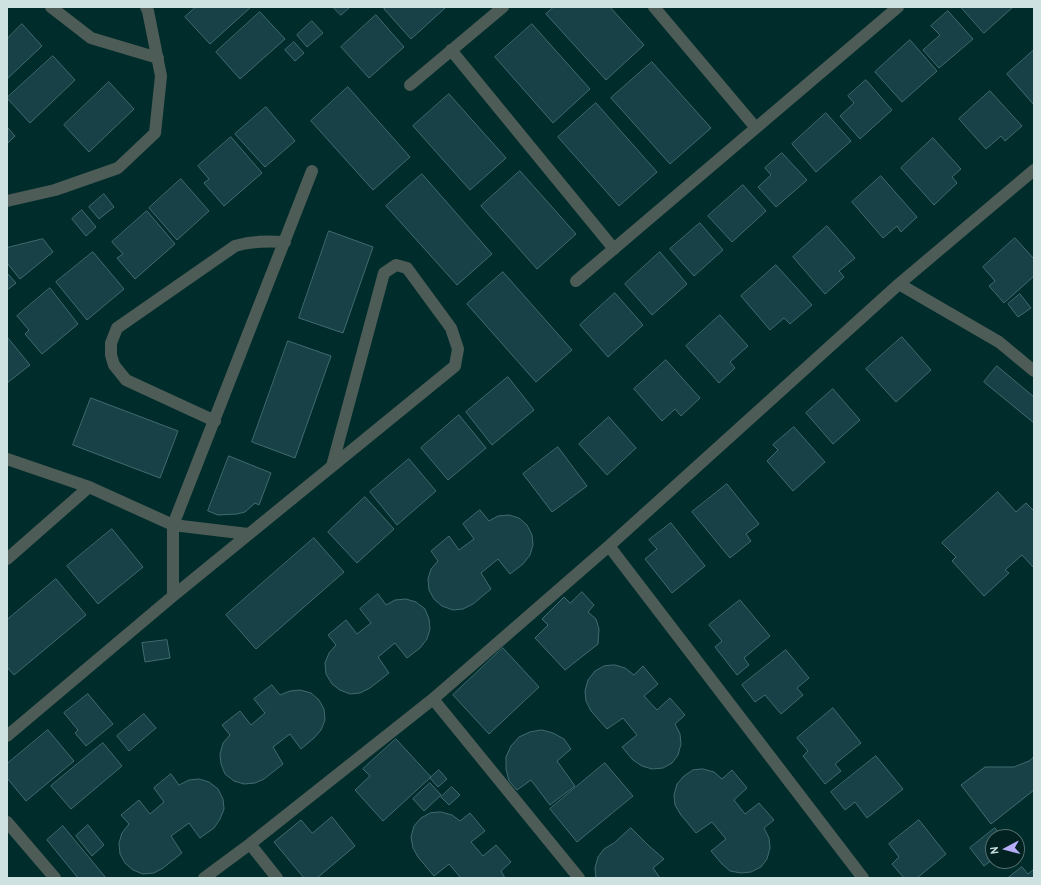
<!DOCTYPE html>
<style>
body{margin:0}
#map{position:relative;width:1041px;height:885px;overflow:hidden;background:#002d2b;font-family:"PT Sans",sans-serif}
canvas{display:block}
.frame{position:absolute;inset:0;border:8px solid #cee3e1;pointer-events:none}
.north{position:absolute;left:985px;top:829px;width:40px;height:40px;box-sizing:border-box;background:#022221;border:1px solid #546f6e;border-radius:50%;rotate:263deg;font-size:11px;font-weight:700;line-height:16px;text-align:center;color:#cee3e1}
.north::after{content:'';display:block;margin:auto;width:14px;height:18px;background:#b6acf8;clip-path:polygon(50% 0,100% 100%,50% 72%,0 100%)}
</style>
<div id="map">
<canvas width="1041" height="885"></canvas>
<div class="frame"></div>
<div class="north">N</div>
</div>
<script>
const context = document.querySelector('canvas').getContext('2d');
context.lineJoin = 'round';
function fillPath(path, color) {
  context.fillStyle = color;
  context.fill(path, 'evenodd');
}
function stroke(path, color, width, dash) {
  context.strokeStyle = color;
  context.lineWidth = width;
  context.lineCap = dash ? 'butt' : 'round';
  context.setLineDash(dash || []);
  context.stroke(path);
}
const building = new Path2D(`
 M 196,7 L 251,7 L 210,44 L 185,17 Z
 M 333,7 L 350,7 L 341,15 Z
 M 387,7 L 443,7 L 445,8 L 411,39 L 384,9 Z
 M 554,7 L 610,7 L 644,45 L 606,80 L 546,14 Z
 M 961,7 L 1013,7 L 984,33 Z
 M 948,11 L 973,39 L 939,68 L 923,50 L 940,35 L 931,26 Z
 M 260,12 L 285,39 L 240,79 L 216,52 Z
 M 376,15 L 404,47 L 369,78 L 341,47 Z
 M 312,21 L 323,33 L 307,47 L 297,35 Z
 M 22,24 L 42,46 L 7,79 L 7,39 Z
 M 532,24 L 590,89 L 553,123 L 495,57 Z
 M 910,40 L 937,71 L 902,102 L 875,72 Z
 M 294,42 L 304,53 L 295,61 L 285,50 Z
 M 1034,50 L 1034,105 L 1007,74 Z
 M 53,56 L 75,80 L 30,123 L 7,98 Z
 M 652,62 L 711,128 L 670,164 L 611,98 Z
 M 866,80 L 892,110 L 860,139 L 840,116 L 854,103 L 848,96 Z
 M 109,82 L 134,109 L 89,152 L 64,125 Z
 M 348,87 L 410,157 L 373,190 L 311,121 Z
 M 990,91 L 1022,126 L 1005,141 L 1001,136 L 986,149 L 959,119 Z
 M 449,94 L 506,158 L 470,190 L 413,126 Z
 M 596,103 L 657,172 L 619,206 L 558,137 Z
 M 266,107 L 295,141 L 265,167 L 235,134 Z
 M 826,113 L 851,141 L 816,172 L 792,144 Z
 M 7,127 L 15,136 L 7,144 Z
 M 231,137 L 262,173 L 224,206 L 204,183 L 209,179 L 198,166 Z
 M 933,138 L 961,169 L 952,177 L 957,183 L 934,205 L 901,168 Z
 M 782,153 L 807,180 L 776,207 L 758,187 L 771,175 L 765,168 Z
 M 520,171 L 576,234 L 537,269 L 481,206 Z
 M 422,174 L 492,254 L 457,285 L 386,206 Z
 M 881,176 L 917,217 L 901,232 L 897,226 L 883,238 L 852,202 Z
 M 181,179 L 209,211 L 177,240 L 149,208 Z
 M 743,185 L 766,211 L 732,242 L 708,216 Z
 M 104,194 L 114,207 L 99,219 L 89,207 Z
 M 82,210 L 96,227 L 86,236 L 72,219 Z
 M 147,211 L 175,244 L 135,279 L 117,258 L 123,254 L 112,242 Z
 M 700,223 L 723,250 L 694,276 L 670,249 Z
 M 827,226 L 855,258 L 839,271 L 844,277 L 825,294 L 793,257 Z
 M 329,231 L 373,247 L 343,333 L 299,318 Z
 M 1015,238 L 1034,259 L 1034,276 L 1004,303 L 989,286 L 995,281 L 983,267 Z
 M 43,239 L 53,252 L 20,279 L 7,263 L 7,248 Z
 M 93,252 L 124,289 L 87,320 L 56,282 Z
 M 660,252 L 687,284 L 652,315 L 625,284 Z
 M 776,265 L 812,305 L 790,324 L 784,318 L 770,330 L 741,296 Z
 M 503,272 L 572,350 L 536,382 L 467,304 Z
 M 7,273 L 16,283 L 7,290 Z
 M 50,288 L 78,324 L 42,354 L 25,334 L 29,330 L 17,316 Z
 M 615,293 L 643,325 L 608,357 L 580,325 Z
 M 1020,294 L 1031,308 L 1018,317 L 1008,304 Z
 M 720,315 L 748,346 L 730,362 L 735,368 L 719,383 L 686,346 Z
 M 7,337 L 30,365 L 7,383 Z
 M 902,337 L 931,370 L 896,402 L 866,369 Z
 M 288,341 L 331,356 L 295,458 L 252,442 Z
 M 666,360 L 700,398 L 681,416 L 675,409 L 662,421 L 634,389 Z
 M 997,366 L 1034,397 L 1034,423 L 984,382 Z
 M 508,377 L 534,410 L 492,445 L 466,412 Z
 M 833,389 L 860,420 L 833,444 L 806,413 Z
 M 91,398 L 178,431 L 160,478 L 73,445 Z
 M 459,415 L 486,448 L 448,480 L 421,448 Z
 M 609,417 L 636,448 L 607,475 L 579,444 Z
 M 794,427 L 825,462 L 793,491 L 767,461 L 778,450 L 773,445 Z
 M 558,447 L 587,486 L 552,512 L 523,474 Z
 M 229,456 L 271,473 L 259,505 L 255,503 L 245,512 L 237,514 L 218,515 L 208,511 Z
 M 409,459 L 436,491 L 397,525 L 370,492 Z
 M 727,484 L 759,524 L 746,534 L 751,541 L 730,558 L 692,512 Z
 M 998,492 L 1016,512 L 1026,503 L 1034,511 L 1034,568 L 1022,555 L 1005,570 L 1009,573 L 984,596 L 952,561 L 956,557 L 942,543 Z
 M 365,497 L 394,529 L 357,563 L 328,532 Z
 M 480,510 L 489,521 L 498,516 L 509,515 L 519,518 L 527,525 L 532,535 L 533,545 L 530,555 L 523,564 L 510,574 L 498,559 L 481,573 L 491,589 L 473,604 L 463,609 L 453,610 L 442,606 L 434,599 L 429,590 L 428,579 L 431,569 L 438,561 L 431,551 L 449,536 L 459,550 L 474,539 L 463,524 Z
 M 671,523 L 705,566 L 672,593 L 645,559 L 657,549 L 649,540 Z
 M 112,529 L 143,567 L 98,604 L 67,566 Z
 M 314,538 L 344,572 L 256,649 L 226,615 Z
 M 56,579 L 86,615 L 14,675 L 7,667 L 7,620 Z
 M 582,592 L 594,605 L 588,612 L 596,619 L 599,629 L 598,644 L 565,670 L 535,638 L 548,625 L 542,619 L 564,597 L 570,603 Z
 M 378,594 L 386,605 L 395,600 L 406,599 L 416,602 L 425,609 L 429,619 L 430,629 L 427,639 L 420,648 L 407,658 L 395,643 L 378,657 L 389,673 L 370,688 L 360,693 L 350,694 L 340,690 L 332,684 L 326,674 L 325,663 L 329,653 L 336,645 L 328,635 L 346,620 L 357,634 L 371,623 L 360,609 Z
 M 740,600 L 770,636 L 744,658 L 749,665 L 737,675 L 715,647 L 722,641 L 709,625 Z
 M 167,640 L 170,658 L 145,662 L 142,643 Z
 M 503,648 L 539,687 L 489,734 L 453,695 Z
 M 786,650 L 809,678 L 797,688 L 803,695 L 781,714 L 765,695 L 755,702 L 742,685 Z
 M 615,665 L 625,668 L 634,675 L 643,666 L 658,684 L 644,696 L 657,710 L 670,698 L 685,715 L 675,724 L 680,734 L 681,744 L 678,755 L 672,763 L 663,768 L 652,769 L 642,766 L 633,760 L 622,747 L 637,735 L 623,718 L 607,729 L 591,711 L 586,701 L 585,691 L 588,680 L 595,671 L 604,666 Z
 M 272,685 L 280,695 L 290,691 L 300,690 L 311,693 L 319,700 L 324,709 L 325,720 L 321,730 L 314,738 L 301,749 L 290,734 L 273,747 L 283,764 L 264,779 L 255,783 L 244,784 L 234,781 L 225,774 L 221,764 L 220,754 L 223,743 L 230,735 L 222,725 L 240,711 L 251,725 L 265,713 L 254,699 Z
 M 88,694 L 113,724 L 86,746 L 75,733 L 78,730 L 64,713 Z
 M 833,708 L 861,743 L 835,764 L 841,771 L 825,784 L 803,756 L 808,751 L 797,738 Z
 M 144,714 L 156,728 L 129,751 L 117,736 Z
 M 48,730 L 74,761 L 26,801 L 7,778 L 7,764 Z
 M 542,730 L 553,733 L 564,739 L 571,749 L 557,761 L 575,786 L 550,805 L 531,780 L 517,790 L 509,781 L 506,769 L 506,757 L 511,746 L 519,737 L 530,732 Z
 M 396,739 L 431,777 L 383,821 L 355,790 L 370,776 L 363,769 Z
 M 103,743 L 122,766 L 71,809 L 51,786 Z
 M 876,756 L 903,789 L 867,818 L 855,802 L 845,810 L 831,792 Z
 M 1034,757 L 1034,790 L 991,824 L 961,785 L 985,767 L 1014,767 L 1029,761 Z
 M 605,763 L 633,796 L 577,842 L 550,809 Z
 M 703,769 L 714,772 L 722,779 L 732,770 L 747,788 L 734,800 L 745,814 L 759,803 L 774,820 L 764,828 L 769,838 L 770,848 L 767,859 L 761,867 L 751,872 L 741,873 L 730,871 L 722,864 L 711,851 L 726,839 L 712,822 L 696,833 L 681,815 L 675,805 L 674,795 L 677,784 L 684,776 L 693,770 Z
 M 439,770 L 447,779 L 438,787 L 430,778 Z
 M 171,774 L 179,785 L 189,780 L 199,779 L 209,782 L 218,789 L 223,799 L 224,809 L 220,819 L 214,828 L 200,838 L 189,823 L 171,836 L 182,853 L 163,868 L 154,873 L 143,874 L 133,870 L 125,863 L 120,854 L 119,843 L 122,833 L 129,824 L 121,815 L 139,800 L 150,814 L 164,802 L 154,788 Z
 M 430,783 L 441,795 L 424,811 L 413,799 Z
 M 452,787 L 460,795 L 449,805 L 441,797 Z
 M 441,812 L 452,815 L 460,821 L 470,813 L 485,831 L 471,842 L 483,856 L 496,845 L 511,862 L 501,871 L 505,878 L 461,878 L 449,864 L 434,876 L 418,857 L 413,848 L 411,837 L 414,826 L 421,818 L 430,813 Z
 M 332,817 L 355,846 L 317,878 L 304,878 L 274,842 L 301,820 L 312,833 Z
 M 919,820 L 946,854 L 917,878 L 904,878 L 892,864 L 899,857 L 889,844 Z
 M 88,825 L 104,845 L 92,856 L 76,836 Z
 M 63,826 L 106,878 L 78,878 L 47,840 Z
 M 631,828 L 649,846 L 664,859 L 653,868 L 660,878 L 596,878 L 595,868 L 598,857 L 604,849 L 614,843 Z
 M 995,828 L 1002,837 L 993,837 L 993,859 L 984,866 L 970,848 Z
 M 1022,867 L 1028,874 L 1034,869 L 1034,878 L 1008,878 Z`);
const minor = new Path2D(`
 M 51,7 L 91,38 L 158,58
 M 654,7 L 756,128
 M 451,50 L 614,249
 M 410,85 L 503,7
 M 7,201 L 55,190 L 118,168 L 155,133 L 161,76 L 148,11 L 146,7
 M 576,281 L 898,7
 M 899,284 L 999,342 L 1034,371
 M 215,421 L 126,380 L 114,365 L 111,355 L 111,343 L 117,328 L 235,246 C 252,241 267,241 285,242
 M 7,459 L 89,487 L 173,525 L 248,534
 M 609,546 L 863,878
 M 7,559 L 89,487
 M 173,596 L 173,525 L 312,171
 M 433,699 L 579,878
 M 7,736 L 173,596 L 455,366 L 458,349 L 451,328 L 407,268 L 396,265 L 384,273 L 332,466
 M 7,822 L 55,878
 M 250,844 L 277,878
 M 204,878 L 250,844 L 433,699 L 609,546 L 899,284 L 1034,170`);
fillPath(building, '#174047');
stroke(building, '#426a71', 1);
stroke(minor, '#4d5c57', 12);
</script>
